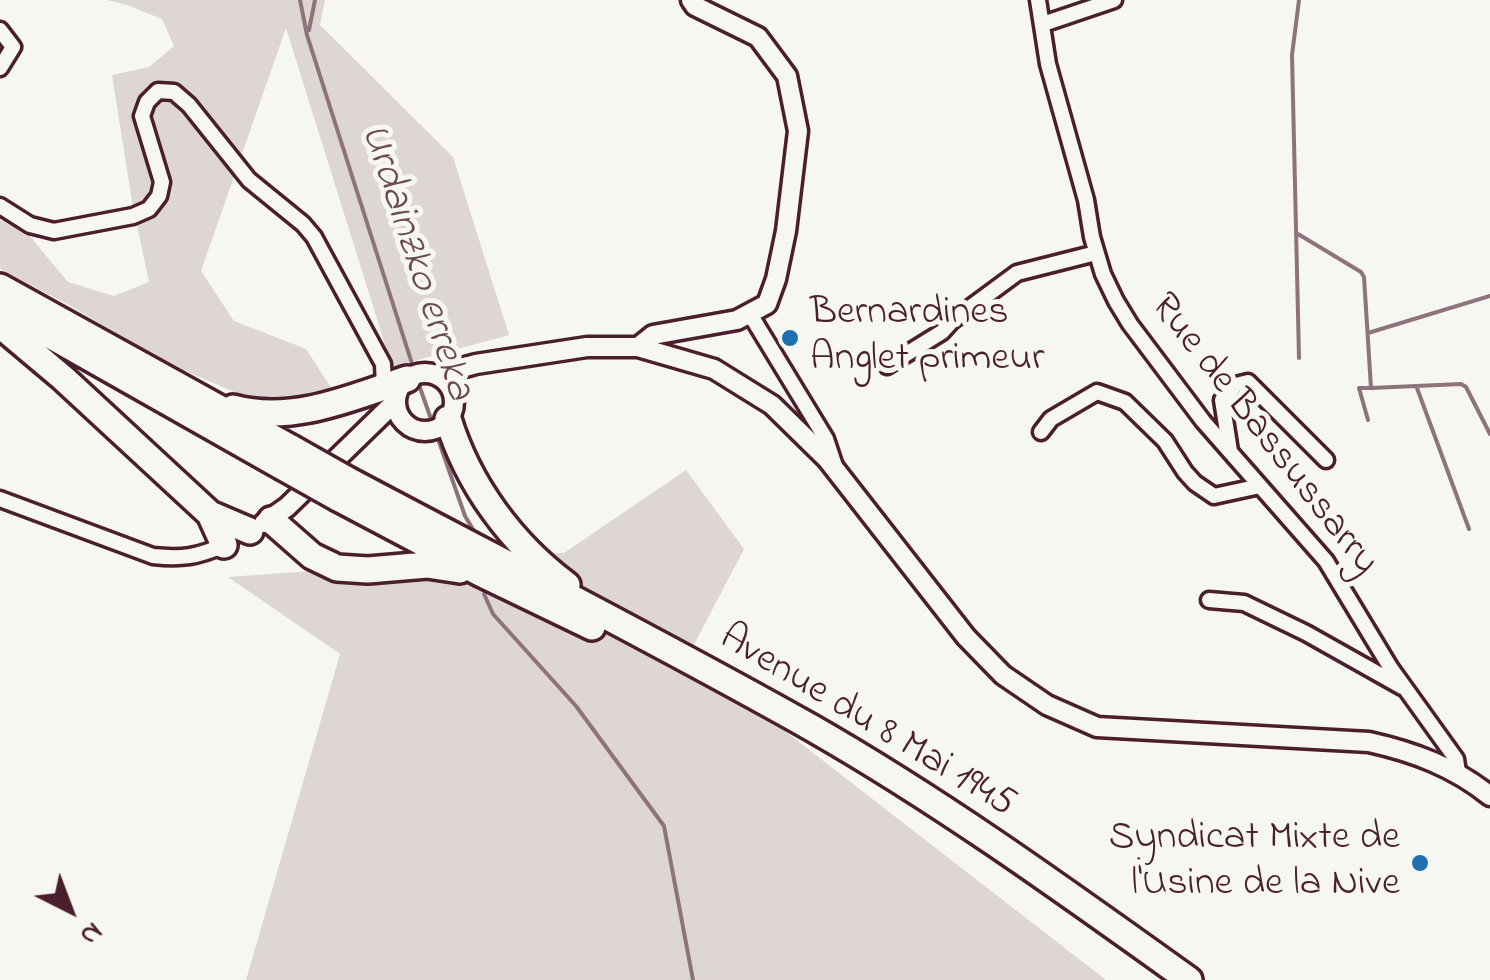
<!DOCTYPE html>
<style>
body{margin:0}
#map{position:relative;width:1490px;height:980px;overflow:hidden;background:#f6f6f2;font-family:"Indie Flower",sans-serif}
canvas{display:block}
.north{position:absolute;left:20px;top:860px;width:100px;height:100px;-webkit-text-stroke:8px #f6f6f2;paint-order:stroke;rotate:138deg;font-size:28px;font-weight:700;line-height:40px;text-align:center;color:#4a1f2b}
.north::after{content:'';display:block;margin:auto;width:35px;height:45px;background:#4a1f2b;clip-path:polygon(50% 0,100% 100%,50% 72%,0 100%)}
</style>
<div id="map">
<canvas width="1490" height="980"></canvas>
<div class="north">N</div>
</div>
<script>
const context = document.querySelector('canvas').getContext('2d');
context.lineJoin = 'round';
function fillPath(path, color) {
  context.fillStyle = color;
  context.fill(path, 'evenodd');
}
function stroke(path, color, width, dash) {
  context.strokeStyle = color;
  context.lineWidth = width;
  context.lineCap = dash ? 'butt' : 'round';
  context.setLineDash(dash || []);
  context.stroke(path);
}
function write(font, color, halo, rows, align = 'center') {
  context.font = font + ' "Indie Flower",sans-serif';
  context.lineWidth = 10;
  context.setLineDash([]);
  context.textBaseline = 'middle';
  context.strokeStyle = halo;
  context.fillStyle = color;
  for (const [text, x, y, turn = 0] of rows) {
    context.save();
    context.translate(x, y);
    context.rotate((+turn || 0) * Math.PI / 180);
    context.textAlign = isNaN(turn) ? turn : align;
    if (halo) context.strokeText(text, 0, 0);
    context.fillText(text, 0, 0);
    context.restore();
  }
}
const green = new Path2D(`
 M 107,0 L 325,0 L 320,25 L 453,157 L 509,335 L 392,367 L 286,28 L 201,271 L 234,321 L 306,349 L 332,389 L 255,401 L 167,363 L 67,304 L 0,269 L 0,220 L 28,234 L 68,282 L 114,296 L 149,282 L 132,201 L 112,75 L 149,67 L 174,46 L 162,19 L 127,5 Z
 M 686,470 L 744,549 L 688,656 L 1106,980 L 246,980 L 340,654 L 228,577 L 564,553 Z`);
const stream = new Path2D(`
 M 300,0 L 307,35 L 415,373
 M 309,30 L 315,0
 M 1298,234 L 1361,272 L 1364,277 L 1371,388 L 1461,384 L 1466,387 L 1490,434
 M 1368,333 L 1490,296
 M 1299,358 L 1292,55 L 1299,0
 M 418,382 L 465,516 L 477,536
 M 1417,388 L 1469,529
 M 1368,420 L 1359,388 L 1371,388
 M 484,594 L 493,614 L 576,706 L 664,826 L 693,980`);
const street = new Path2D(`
 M 1038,0 L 1048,64 L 1086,200 L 1092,237 L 1103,274 L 1116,301 L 1130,324 L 1203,421 L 1326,561 L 1390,667 L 1456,759 L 1458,772
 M 1043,24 L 1114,0
 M 0,30 L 13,47 L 0,68
 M 0,206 L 30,225 L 54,231 L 133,216 L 149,209 L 159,196 L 162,182 L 142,116 L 147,102 L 158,91 L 174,92 L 189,105 L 249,180 L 303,224 L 314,237 L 383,364 L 384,387
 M 750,314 L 826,439 L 835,466
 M 887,366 L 942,332 L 952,321 L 1017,273 L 1096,253
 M 1041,432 L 1051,419 L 1097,392 L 1125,402 L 1165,441 L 1185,472 L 1195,483 L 1214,496 L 1260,486
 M 1230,451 L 1222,400 L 1236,385 L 1248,382 L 1326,460
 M 0,499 L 153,556 C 182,559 197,557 224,545
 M 1209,600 L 1244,603 L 1306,633 L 1402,687`);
const secondary = new Path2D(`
 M 638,347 L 653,335 L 737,320 L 767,304 L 776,279 L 786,231 L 798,131 L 787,76 L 758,37 L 695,6 L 691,0
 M396 402a29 29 0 1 1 58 0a29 29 0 1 1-58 0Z
 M 436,375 L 476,364 L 587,347 L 638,347 L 714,369 L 772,405 L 827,459 L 966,637 L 1003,675 L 1047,705 L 1097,727 L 1369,742 C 1414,752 1454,767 1490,796
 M 264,523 L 287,507 L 396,401`);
const highway = new Path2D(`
 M 0,287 L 291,448
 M 0,307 L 281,466
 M 0,325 L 63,378 L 210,514 L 224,545
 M 233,408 C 292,424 351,398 407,379
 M 448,419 C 468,485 512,544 567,585
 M 344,478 C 500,561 658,641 812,728 C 943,803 1066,892 1189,980
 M 338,498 L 480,573 L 592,627
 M 210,514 L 250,531
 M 271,520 L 312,556 L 337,568 L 368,570 L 427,565 L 460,570`);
const highwayBridge = new Path2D(`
 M 291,448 L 344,478
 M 281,466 L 338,498`);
const markers = [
 [790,338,10,"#1f6fb2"],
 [1420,863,10,"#1f6fb2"]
];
const poiNames = [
 ["Bernardines",810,315],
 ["Anglet primeur",810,361],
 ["Syndicat Mixte de",1400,840,"right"],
 ["l'Usine de la Nive",1400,886,"right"]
];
const streetNames = [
 ["Rue de Bassussarry",1262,436,52],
 ["Avenue du 8 Mai 1945",866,723,31]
];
const waterNames = [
 ["Urdainzko erreka",414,263,72]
];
fillPath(green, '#ddd6d5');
stroke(stream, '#8e747a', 4);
stroke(street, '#4a1f2b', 21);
stroke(secondary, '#4a1f2b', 25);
stroke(highway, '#4a1f2b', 32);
stroke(street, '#f6f6f2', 14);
stroke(secondary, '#f6f6f2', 18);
stroke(highway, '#f6f6f2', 25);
stroke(highwayBridge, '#4a1f2b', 32, []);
stroke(highwayBridge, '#f6f6f2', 25);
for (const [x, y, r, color] of markers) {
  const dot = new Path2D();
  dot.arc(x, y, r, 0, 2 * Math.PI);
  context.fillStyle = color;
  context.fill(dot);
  stroke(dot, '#f6f6f2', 4);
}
write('40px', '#4a1f2b', '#f6f6f2', poiNames, 'left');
write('40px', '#4a1f2b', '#f6f6f2', streetNames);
write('italic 42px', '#6c4a52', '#f6f6f2', waterNames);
</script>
